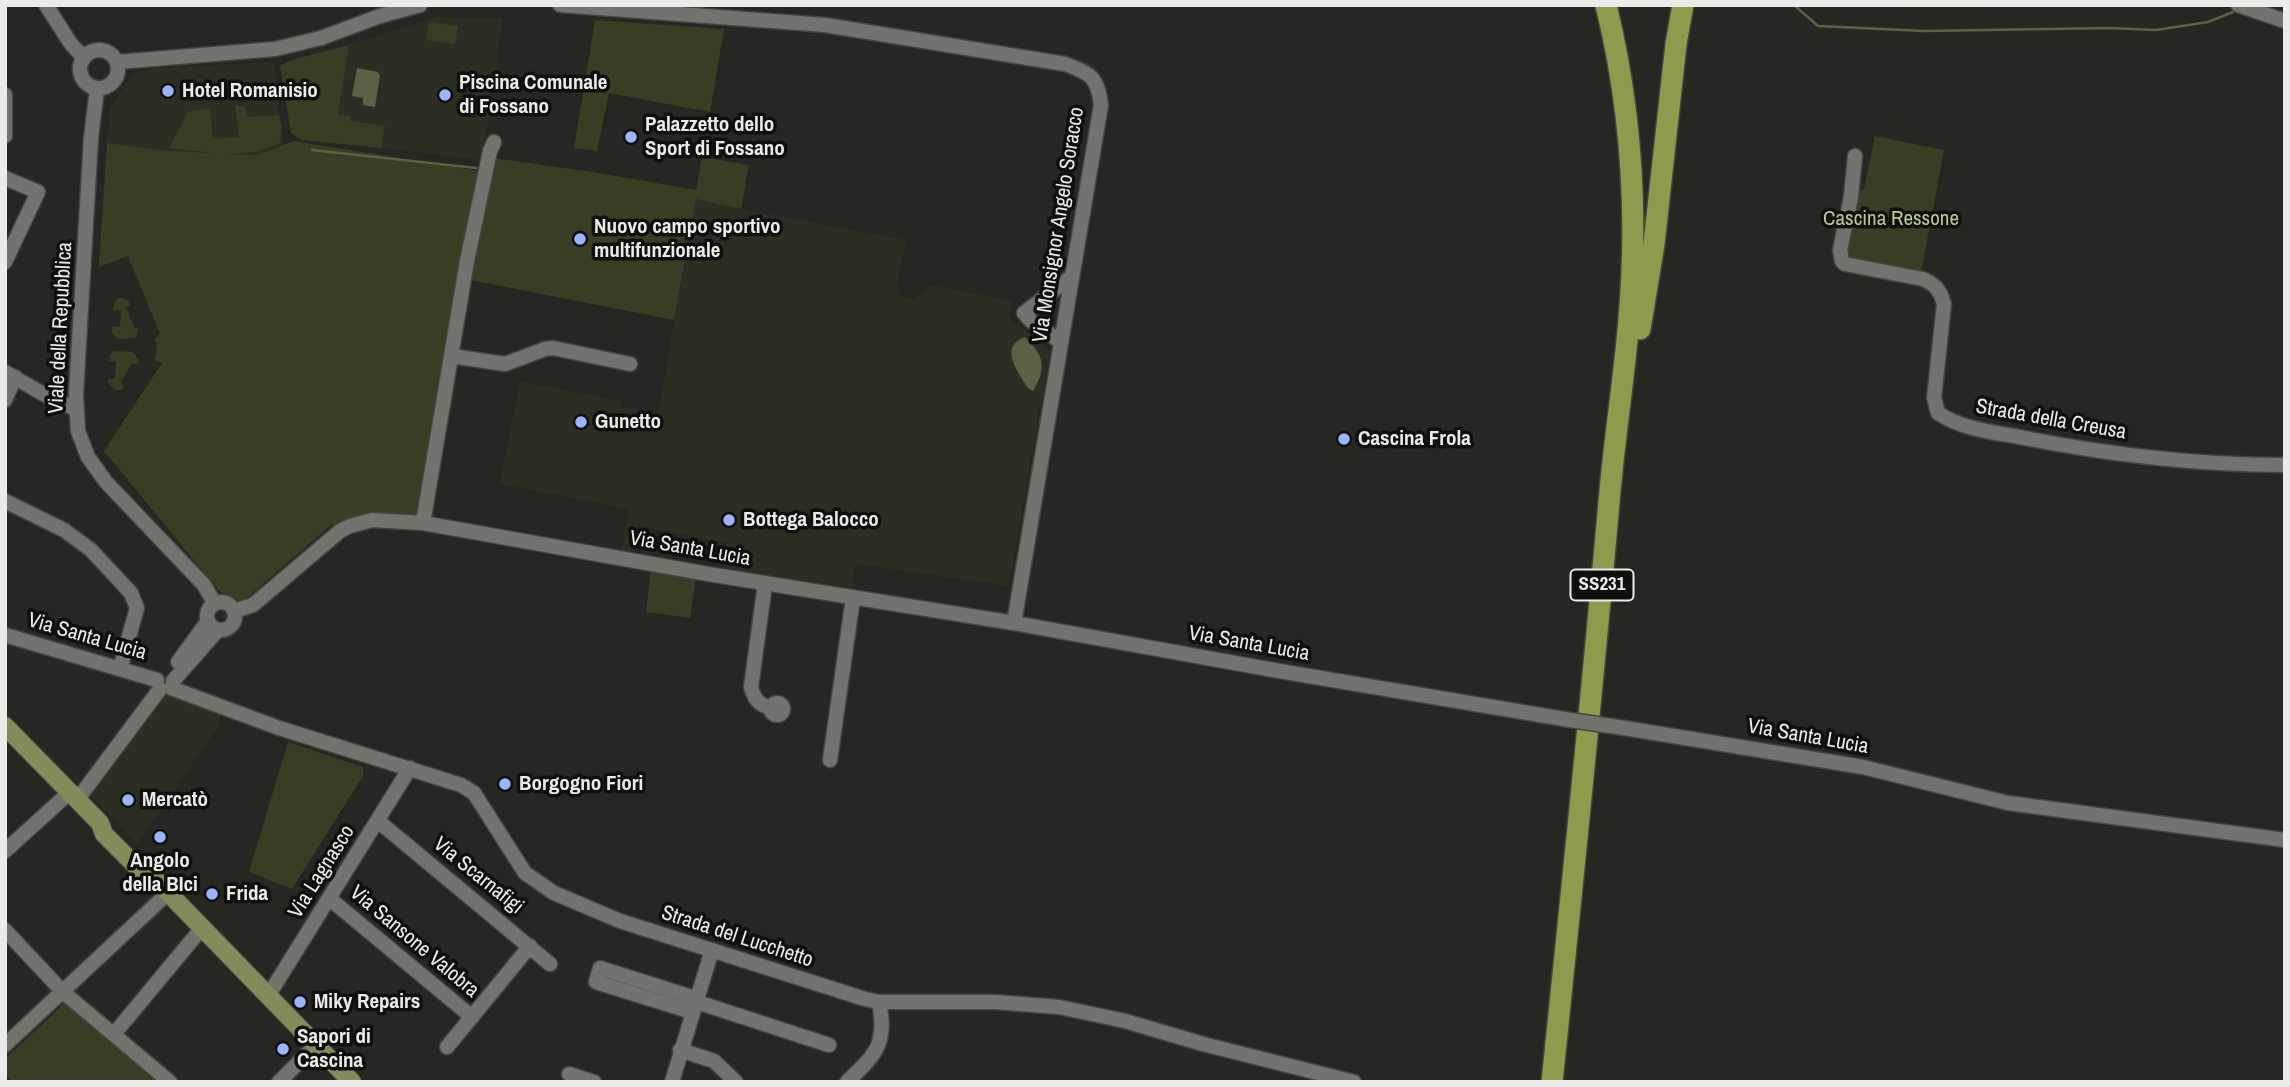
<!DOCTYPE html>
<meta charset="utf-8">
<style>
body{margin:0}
#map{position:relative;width:2290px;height:1087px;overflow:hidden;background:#262723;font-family:"Archivo Narrow",sans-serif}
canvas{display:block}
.frame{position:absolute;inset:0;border:7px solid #ebece9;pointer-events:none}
</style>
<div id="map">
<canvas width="2290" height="1087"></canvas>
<div class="frame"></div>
</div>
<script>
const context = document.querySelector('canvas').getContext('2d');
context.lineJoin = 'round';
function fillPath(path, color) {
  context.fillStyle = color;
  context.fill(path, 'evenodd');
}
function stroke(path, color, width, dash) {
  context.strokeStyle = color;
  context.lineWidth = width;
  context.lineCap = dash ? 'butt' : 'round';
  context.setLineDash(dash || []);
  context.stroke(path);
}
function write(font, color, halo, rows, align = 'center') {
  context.font = font + ' "Archivo Narrow",sans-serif';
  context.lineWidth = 7;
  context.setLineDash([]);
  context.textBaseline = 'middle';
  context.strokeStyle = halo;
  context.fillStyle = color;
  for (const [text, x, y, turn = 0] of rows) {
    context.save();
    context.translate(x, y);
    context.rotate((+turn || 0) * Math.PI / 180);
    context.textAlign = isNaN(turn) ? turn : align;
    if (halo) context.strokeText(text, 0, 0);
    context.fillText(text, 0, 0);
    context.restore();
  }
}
const built = new Path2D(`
 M 436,17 L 503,18 L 483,160 L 381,148 L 385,126 L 350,121 L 338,114 L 349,45 Z
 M 274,62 L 284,149 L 257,155 L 227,156 L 168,151 L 107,143 L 110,109 L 128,80 L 138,72 L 154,68 Z
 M 696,199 L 741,209 L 906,240 L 896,294 L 915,300 L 930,285 L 1012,301 L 1009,318 L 1050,351 L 1009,586 L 856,564 L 852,588 L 723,568 L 727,543 L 638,526 L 633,551 L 621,551 L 629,509 L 499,484 L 520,381 L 621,401 L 621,407 L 658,413 Z
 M 165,690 L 219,711 L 220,723 L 138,844 L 91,796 Z`);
const green = new Path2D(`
 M 595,20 L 724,29 L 710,112 L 609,93 L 597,151 L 574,148 Z
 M 429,22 L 458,26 L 455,44 L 426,40 Z
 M 349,45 L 338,114 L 351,116 L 351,121 L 385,126 L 381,148 L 302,140 L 291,133 L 280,66 C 291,58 332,50 349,45 Z
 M 235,105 L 245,107 L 248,117 L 279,115 L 282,130 L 279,144 L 254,152 L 227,154 L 257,155 L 294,141 L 479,171 L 419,517 L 370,514 L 331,525 L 242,602 L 219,591 L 104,451 L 162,363 L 154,360 L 157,351 L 155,338 L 160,334 L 128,256 L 99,267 L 99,264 L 107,143 L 168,151 L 215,153 L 169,148 L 188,112 L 210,108 L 213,139 L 239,137 Z
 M 1875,136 L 1944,150 L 1921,273 L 1844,258 L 1858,192 L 1864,189 Z
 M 702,157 L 749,165 L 741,209 L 696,199 L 674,320 L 470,280 L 493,158 L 593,172 L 696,190 Z
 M 121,297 L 128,300 L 130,305 L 126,307 L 135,329 L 139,327 L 136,338 L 118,339 L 112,334 L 112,327 L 120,326 L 121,310 L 113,310 L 116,300 Z
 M 113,351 L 133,352 L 139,360 L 137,364 L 132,363 L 121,382 L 125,386 L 121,390 L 114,390 L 108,382 L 108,379 L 115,379 L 116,362 L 109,361 L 110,355 Z
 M 651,569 L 696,577 L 690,618 L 646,612 Z
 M 288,742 L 363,767 L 363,776 L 292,889 L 249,872 Z
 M 68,1000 L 110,1034 L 106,1038 L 111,1042 L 115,1039 L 160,1082 L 12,1082 L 5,1074 L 5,1059 Z`);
const water = new Path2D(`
 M 357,68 L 378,72 L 380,76 L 375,107 L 363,105 L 363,98 L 352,96 Z
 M 1025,337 C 1043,355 1048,367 1033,391 L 1028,388 C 1018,372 998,347 1025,337 Z`);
const stream = new Path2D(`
 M 1794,5 L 1818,26 L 1924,31 L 2109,28 L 2156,30 L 2208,22 L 2238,10
 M 312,150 L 476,168`);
const minor = new Path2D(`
 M 46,5 L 71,44 L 84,58
 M 560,5 L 825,25 L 1065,64 C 1091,73 1098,78 1101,105 L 1014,623
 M 2238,5 L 2285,21
 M80 69a19 19 0 1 1 38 0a19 19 0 1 1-38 0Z
 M 117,62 L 275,49 L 321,38 L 380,16 L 420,5
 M 97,89 L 91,138 L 79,342 L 76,395 L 78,431 L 88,457 L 106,482 L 204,585 L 215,604
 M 5,95 L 5,136
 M 1855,156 L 1851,197 L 1840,250 L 1842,261 L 1845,264 L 1923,279 C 1936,285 1940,290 1944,304 L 1934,398 L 1938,413 C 1963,430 1995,432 2024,438 C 2111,455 2197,465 2285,465
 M 5,178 L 38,192 L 5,262
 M 1061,342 L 1030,320 L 1024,313 L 1071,277
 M 451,356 L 505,364 L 545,349 L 553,348 L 630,364
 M 5,372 L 52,399 L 76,409
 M 5,400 L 15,377
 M 5,501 L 64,530 L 91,550 L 131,593 L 137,608 L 120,669
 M 423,523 L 467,261 L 490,151 L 494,142
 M 765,584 L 751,687 C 754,699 759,706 771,707
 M207 616a14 14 0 1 1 28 0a14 14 0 1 1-28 0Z
 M 234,611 L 253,605 L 340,531 L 350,526 L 372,520 L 423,523 L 708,574 L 1014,623 L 1279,671 L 1570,720
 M 5,635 L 157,680
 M 178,662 L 208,621
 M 173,681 L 218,630
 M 171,688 L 279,728 L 461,785 L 474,793 L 525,873 L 554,893 L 620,921 L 865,999 L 879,1002 L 995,1002 L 1059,1007 L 1125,1021 L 1203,1044 L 1354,1082
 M771 709a6 6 0 1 1 12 0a6 6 0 1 1-12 0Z
 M 1618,727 L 1863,767 L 2008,803 L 2285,840
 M 830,760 L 853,598
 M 77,800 L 160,689
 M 378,821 L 550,964
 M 5,851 L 70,792
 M 330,899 L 472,1017
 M 5,930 L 63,992 L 170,1082
 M 268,996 L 410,768
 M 697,1002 L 829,1045
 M 692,1012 L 596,982 L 600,968 L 698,999
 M 114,1034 L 202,928
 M 5,1045 L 168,893
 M 447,1047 L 530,946
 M 680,1050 L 714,1061 L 736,1082
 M 569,1074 L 594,1082
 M 279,1082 L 316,1045
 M 672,1082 L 712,950
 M 847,1082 C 877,1053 887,1044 879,1002`);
const major = new Path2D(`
 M 5,726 L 100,823 L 104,834 L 142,872 L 149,873 L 352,1082`);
const highway = new Path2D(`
 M 1640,329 L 1654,244 L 1676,44 L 1683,5
 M 1552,1082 C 1572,889 1592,696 1609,502 C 1614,441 1624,380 1629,319 C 1638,214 1631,107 1606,5`);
const minorBridge = new Path2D(`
 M 1570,720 L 1618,727`);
const markers = [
 [168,91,7,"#9cb4fd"],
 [445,95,7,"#9cb4fd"],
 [631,137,7,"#9cb4fd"],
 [580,239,7,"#9cb4fd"],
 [581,422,7,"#9cb4fd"],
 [1344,439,7,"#9cb4fd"],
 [729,520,7,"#9cb4fd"],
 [505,784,7,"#9cb4fd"],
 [128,800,7,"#9cb4fd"],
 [160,837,7,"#9cb4fd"],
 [212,894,7,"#9cb4fd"],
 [300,1002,7,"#9cb4fd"],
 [283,1049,7,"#9cb4fd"]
];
const shields = [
 [1602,585,63]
];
const shieldNames = [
 ["SS231",1602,585]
];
const poiNames = [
 ["Piscina Comunale",459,83],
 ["di Fossano",459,107],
 ["Hotel Romanisio",182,91],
 ["Palazzetto dello",645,125],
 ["Sport di Fossano",645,149],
 ["Nuovo campo sportivo",594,227],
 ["multifunzionale",594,251],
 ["Gunetto",595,422],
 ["Cascina Frola",1358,439],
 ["Bottega Balocco",743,520],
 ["Borgogno Fiori",519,784],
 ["Mercatò",142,800],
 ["Angolo",160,861,"center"],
 ["della BIci",160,885,"center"],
 ["Frida",226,894],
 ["Miky Repairs",314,1002],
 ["Sapori di",297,1037],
 ["Cascina",297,1061]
];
const parkNames = [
 ["Cascina Ressone",1891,219]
];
const streetNames = [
 ["Via Monsignor Angelo Soracco",1059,225,-81],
 ["Viale della Repubblica",61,328,-87],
 ["Strada della Creusa",2051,420,10],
 ["Via Santa Lucia",690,549,10],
 ["Via Santa Lucia",87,637,16],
 ["Via Santa Lucia",1249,644,10],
 ["Via Santa Lucia",1808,737,10],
 ["Via Lagnasco",322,872,-58],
 ["Via Scarnafigi",478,876,39],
 ["Strada del Lucchetto",737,937,18],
 ["Via Sansone Valobra",414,942,40]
];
fillPath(built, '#2b2e23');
fillPath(green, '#383e24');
fillPath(water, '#5a6245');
stroke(stream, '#5a6245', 2.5);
stroke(minor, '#444541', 17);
stroke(major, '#444541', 20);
stroke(highway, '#444541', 24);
stroke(minor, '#71736d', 14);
stroke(major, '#818c5a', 18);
stroke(highway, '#8b9c4d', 21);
stroke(minorBridge, '#444541', 17, []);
stroke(minorBridge, '#71736d', 14);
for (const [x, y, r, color] of markers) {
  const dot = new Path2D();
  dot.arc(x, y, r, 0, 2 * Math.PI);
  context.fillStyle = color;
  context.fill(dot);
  stroke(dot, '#0f100e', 2.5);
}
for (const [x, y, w] of shields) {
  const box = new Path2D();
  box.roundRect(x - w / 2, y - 15.5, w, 31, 5);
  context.fillStyle = '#0f100e';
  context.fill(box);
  stroke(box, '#ebece9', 2);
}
write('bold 19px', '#ebece9', null, shieldNames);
write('bold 21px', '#ebece9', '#0f100e', poiNames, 'left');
write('21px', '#bbc992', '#0f100e', parkNames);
write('21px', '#ebece9', '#0f100e', streetNames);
</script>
